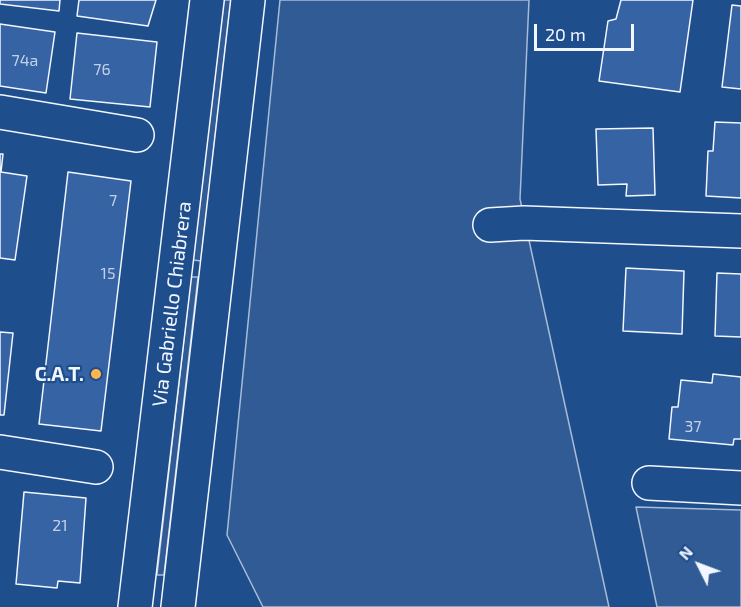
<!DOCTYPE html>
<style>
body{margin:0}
#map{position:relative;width:741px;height:607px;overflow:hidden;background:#1f4e8c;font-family:"Exo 2",sans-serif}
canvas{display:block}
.north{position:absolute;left:669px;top:535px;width:60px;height:60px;-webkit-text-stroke:4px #1f4e8c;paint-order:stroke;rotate:312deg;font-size:16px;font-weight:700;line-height:24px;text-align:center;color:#f2f6ff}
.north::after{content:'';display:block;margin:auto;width:21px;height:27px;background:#f2f6ff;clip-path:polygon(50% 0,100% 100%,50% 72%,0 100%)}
.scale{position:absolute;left:534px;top:24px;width:100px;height:27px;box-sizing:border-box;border:3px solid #f2f6ff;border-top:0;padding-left:8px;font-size:18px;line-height:21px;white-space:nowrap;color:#f2f6ff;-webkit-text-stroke:4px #1f4e8c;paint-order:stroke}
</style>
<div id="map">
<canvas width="741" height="607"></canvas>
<div class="north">N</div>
<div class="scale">20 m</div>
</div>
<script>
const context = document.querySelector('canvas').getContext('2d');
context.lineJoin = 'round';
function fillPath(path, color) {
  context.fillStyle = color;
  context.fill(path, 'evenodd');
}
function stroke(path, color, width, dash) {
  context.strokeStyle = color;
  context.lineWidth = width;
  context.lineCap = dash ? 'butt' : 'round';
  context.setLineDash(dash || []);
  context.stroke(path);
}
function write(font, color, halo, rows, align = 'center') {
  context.font = font + ' "Exo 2",sans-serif';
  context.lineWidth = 4.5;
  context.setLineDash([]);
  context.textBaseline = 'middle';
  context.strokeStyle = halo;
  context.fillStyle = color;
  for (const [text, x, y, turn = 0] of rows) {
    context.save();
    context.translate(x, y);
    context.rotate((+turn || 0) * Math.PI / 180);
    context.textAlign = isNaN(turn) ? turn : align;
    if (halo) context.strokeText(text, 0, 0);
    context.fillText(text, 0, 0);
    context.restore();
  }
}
const built = new Path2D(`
 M 224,0 L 231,0 L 201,261 L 193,260 Z
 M 280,0 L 529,0 L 520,199 L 609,607 L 263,607 L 227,535 Z
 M 191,277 L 198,277 L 164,575 L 157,575 Z
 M 636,507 L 741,510 L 741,607 L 657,607 Z`);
const building = new Path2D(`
 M 0,0 L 60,0 L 59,11 L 0,4 Z
 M 79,0 L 156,0 L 148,26 L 77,16 Z
 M 621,0 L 693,0 L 680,92 L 599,81 L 608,21 L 616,19 Z
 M 732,5 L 741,6 L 741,89 L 722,87 Z
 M 0,24 L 55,32 L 46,93 L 0,86 Z
 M 77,33 L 157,42 L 150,107 L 70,99 Z
 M 715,122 L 741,123 L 741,198 L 706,196 L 708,151 L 713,151 Z
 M 653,128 L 655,195 L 626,196 L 627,184 L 598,185 L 596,129 Z
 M 0,154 L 3,154 L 1,172 L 27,176 L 15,260 L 0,258 Z
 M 68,172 L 131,181 L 101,431 L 39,424 Z
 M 626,268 L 684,271 L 682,334 L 623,331 Z
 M 717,273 L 741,274 L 741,337 L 715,336 Z
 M 0,332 L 13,333 L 4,415 L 0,415 Z
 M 713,374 L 741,377 L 741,439 L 734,439 L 733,445 L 669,439 L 672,407 L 678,407 L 681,380 L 712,383 Z
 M 24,492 L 86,498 L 80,583 L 58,581 L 57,588 L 16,584 Z`);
const minor = new Path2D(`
 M 0,112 L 137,135
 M 490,225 L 524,223 L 741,231
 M 0,452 L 96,467
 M 649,483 L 741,488
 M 135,607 L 207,0
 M 178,607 L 248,0`);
const markers = [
 [96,374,6,"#ffb74d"]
];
const numberNames = [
 ["74a",25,61],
 ["76",102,70],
 ["7",113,201],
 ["15",108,274],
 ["37",693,427],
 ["21",60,526]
];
const streetNames = [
 ["Via Gabriello Chiabrera",172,304,-83]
];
const poiNames = [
 ["C.A.T.",84,374]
];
fillPath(built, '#305b95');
stroke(built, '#a8bbd7', 1.5);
fillPath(building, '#3563a3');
stroke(building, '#f2f6ff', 1.5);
stroke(minor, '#f2f6ff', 36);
stroke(minor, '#1f4e8c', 33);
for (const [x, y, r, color] of markers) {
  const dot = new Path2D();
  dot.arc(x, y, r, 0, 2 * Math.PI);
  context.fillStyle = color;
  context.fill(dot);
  stroke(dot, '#1f4e8c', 2);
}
write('16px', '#c3d1e8', null, numberNames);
write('20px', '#f2f6ff', '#1f4e8c', streetNames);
write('bold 20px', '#f2f6ff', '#1f4e8c', poiNames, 'right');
</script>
